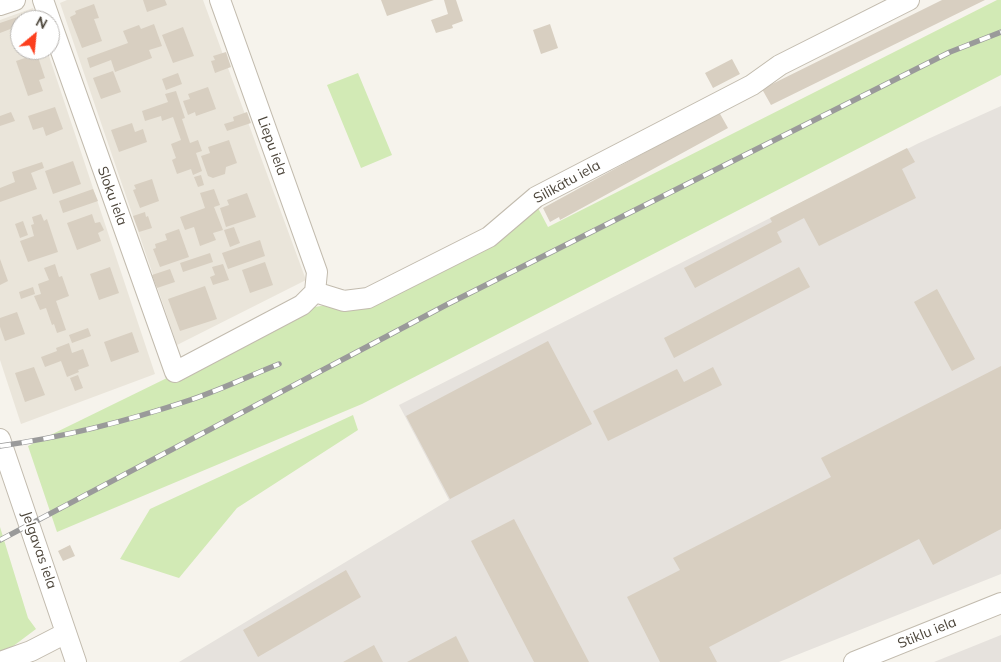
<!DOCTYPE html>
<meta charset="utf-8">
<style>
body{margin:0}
#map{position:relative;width:1001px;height:662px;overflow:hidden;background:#f6f3ec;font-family:Mulish,sans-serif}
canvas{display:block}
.north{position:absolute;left:10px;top:10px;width:50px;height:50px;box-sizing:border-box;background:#fff;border:1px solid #b7b4b0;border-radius:50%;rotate:28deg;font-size:14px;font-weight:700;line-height:20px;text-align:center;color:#4b4439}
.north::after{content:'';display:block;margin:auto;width:18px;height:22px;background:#fc3f1d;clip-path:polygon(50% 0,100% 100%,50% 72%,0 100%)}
</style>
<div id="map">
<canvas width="1001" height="662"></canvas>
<div class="north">N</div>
</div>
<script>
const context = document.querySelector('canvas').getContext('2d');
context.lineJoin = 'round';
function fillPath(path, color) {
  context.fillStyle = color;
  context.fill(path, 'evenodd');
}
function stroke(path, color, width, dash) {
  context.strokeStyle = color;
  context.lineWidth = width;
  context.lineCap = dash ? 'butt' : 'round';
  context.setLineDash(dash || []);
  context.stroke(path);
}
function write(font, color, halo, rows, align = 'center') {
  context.font = font + ' Mulish,sans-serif';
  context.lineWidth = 4;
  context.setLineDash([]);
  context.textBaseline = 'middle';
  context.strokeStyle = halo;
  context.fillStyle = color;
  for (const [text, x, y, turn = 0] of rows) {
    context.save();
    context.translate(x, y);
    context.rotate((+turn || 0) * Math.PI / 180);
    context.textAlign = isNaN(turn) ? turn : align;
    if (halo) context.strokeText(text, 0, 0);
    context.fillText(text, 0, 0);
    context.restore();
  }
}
const residential = new Path2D(`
 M 67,0 L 203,0 L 306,280 L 177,345 L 60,3 Z
 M 33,8 L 37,20 L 20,20 L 20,50 L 47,50 L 155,374 L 21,424 L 0,360 L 0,20 Z`);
const industrial = new Path2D(`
 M 1001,106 L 1001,574 L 779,662 L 179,662 L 449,500 L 399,405 L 919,143 Z
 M 1001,635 L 1001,662 L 934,662 Z`);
const green = new Path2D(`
 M 997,0 L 1001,0 L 1001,75 L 362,404 L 57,532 L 28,446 L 310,308 L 331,304 L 367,304 L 538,208 L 548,227 Z
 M 358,73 L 392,155 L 361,168 L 327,85 Z
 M 353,415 L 358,430 L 237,508 L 179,578 L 120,559 L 150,509 Z
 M 0,527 L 28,618 L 36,629 L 0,656 Z`);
const building = new Path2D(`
 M 143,0 L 165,0 L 167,5 L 147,12 Z
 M 381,0 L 434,0 L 387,16 Z
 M 444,0 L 456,0 L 463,21 L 452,25 L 453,28 L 436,33 L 431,20 L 448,14 Z
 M 942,0 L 985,0 L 771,105 L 762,89 Z
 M 94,4 L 99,18 L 94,19 L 102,41 L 82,48 L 70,17 L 76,14 L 75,11 Z
 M 32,12 L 35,20 L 20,20 L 20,37 L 17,38 L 13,28 L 0,33 L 0,23 Z
 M 154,24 L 162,46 L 149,50 L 152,58 L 115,72 L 111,60 L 90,68 L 87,58 L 128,43 L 123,31 L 139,25 L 141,29 Z
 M 550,24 L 558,48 L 541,54 L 533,30 Z
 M 183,27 L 194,56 L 173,63 L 162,35 Z
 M 226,52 L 231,67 L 215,73 L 211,61 L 215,60 L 213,56 Z
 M 37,54 L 45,78 L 39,80 L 43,91 L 28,96 L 16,61 Z
 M 732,59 L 740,74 L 713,88 L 705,73 Z
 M 113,71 L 121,92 L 101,99 L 93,78 Z
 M 178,73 L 182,84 L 166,90 L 162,79 Z
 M 208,87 L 216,109 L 196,116 L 195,112 L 188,115 L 183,101 L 190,99 L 188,94 Z
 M 176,91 L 185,118 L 182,119 L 190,143 L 198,140 L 202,151 L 196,153 L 202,171 L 193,175 L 191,169 L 177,174 L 172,160 L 176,158 L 171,144 L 181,140 L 173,117 L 162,121 L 161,116 L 145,121 L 142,111 L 168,102 L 165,94 Z
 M 55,107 L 63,129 L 46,136 L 43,127 L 33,130 L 28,116 Z
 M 11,112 L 15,121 L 0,126 L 0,116 Z
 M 247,112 L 251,123 L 227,131 L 224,124 L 234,121 L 233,117 Z
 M 719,112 L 728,128 L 560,220 L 559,217 L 550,222 L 543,208 Z
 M 132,123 L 135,132 L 143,129 L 147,142 L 119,152 L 111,130 Z
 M 229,140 L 237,163 L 226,167 L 225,174 L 213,178 L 208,176 L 201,156 L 210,153 L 208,147 Z
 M 907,148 L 915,162 L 902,169 L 916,198 L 819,246 L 804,218 L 777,232 L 782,242 L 695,288 L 684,268 L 772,222 L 770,218 Z
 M 73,161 L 81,184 L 53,194 L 45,171 Z
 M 42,162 L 44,168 L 31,173 L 37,189 L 0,202 L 0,188 L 15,182 L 12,172 Z
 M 201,175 L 204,185 L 198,187 L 194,177 Z
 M 152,179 L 159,201 L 140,208 L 133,190 L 136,189 L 134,185 Z
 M 93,189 L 98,201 L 63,213 L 59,201 Z
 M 214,189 L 220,205 L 214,207 L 223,230 L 213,233 L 216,240 L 200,246 L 194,227 L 185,230 L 180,217 L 205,208 L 200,193 Z
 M 247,193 L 256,217 L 226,227 L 220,208 L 229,205 L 227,200 Z
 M 145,212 L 146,217 L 148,216 L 152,228 L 139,232 L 133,216 Z
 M 41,214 L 44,221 L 47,219 L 58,252 L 28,262 L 20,241 L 34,236 L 31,225 L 34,224 L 32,217 Z
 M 92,214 L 95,223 L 100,222 L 104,230 L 98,233 L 101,241 L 77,250 L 67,223 Z
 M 23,221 L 28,235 L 20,238 L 15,224 Z
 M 234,227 L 240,243 L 230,247 L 224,230 Z
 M 179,229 L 189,257 L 160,267 L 153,249 L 156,248 L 155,244 L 167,240 L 165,234 Z
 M 260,240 L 265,256 L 228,269 L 222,253 Z
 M 210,253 L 213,262 L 183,272 L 180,263 Z
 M 0,259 L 8,281 L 0,285 Z
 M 265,262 L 273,285 L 250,293 L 242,270 Z
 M 55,264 L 59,277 L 62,276 L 69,296 L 56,301 L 66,330 L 57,333 L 54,324 L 52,325 L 46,308 L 40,310 L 34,296 L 41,294 L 38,284 L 49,280 L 44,268 Z
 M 223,264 L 229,280 L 213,285 L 210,277 L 215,275 L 212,267 Z
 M 110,267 L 119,293 L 99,300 L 90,274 Z
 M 799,267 L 810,287 L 674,358 L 664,338 Z
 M 170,269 L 175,282 L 157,288 L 152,275 Z
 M 205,286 L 217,319 L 180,331 L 168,299 Z
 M 33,287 L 35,294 L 21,299 L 19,292 Z
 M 937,289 L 975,359 L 952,371 L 914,302 Z
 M 17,312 L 25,334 L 5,341 L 0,327 L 0,318 Z
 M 88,328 L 91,336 L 72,343 L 69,335 Z
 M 132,332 L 139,352 L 111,362 L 104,342 Z
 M 548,341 L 592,424 L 450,499 L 406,416 Z
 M 69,343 L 72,353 L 83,349 L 89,366 L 78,370 L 79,372 L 67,377 L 61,361 L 45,367 L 41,357 L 57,351 L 56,348 Z
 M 1001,366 L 1001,529 L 933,565 L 919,539 L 709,647 L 717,662 L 660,662 L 627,597 L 680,570 L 673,558 L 831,477 L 821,458 Z
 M 34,367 L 45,395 L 25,402 L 15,373 Z
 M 713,367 L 722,385 L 608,441 L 593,411 L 677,369 L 684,382 Z
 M 78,375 L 83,388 L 75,391 L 70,378 Z
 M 514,519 L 589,662 L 534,662 L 471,541 Z
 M 70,545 L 75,556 L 63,561 L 58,551 Z
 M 346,570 L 361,597 L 258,657 L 243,630 Z
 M 456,636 L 469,662 L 407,662 Z
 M 374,645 L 383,662 L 343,662 Z`);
const minor = new Path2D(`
 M 43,0 L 50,20
 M 220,0 L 317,272 L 315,292
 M 0,5 L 15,0
 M 50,20 L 175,372 L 302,305 L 315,292
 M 315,292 L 344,301 L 368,298 L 489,237 L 536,197 L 752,85 L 780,65 L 909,0
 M 0,439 L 76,662
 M 0,662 L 31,651 L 66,633
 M 854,662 L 1001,603`);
const rail = new Path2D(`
 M 0,446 C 64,437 128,421 190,400 C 220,390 249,376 279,364
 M 0,540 L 448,304 L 950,52 L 1001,32`);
const streetNames = [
 ["Liepu iela",272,146,70],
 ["Silikātu iela",567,182,-29],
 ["Sloku iela",112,196,70],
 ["Jelgavas iela",39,550,71],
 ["Stiklu iela",927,633,-22]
];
fillPath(residential, '#eae5da');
fillPath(industrial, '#e6e2dd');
fillPath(green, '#d2eab5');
fillPath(building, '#d8cfc1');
stroke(minor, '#c2bbae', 22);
stroke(minor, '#fff', 20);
stroke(rail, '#9a9a9a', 5.5);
stroke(rail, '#fff', 4, [11]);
write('14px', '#4b4439', '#fff', streetNames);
</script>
